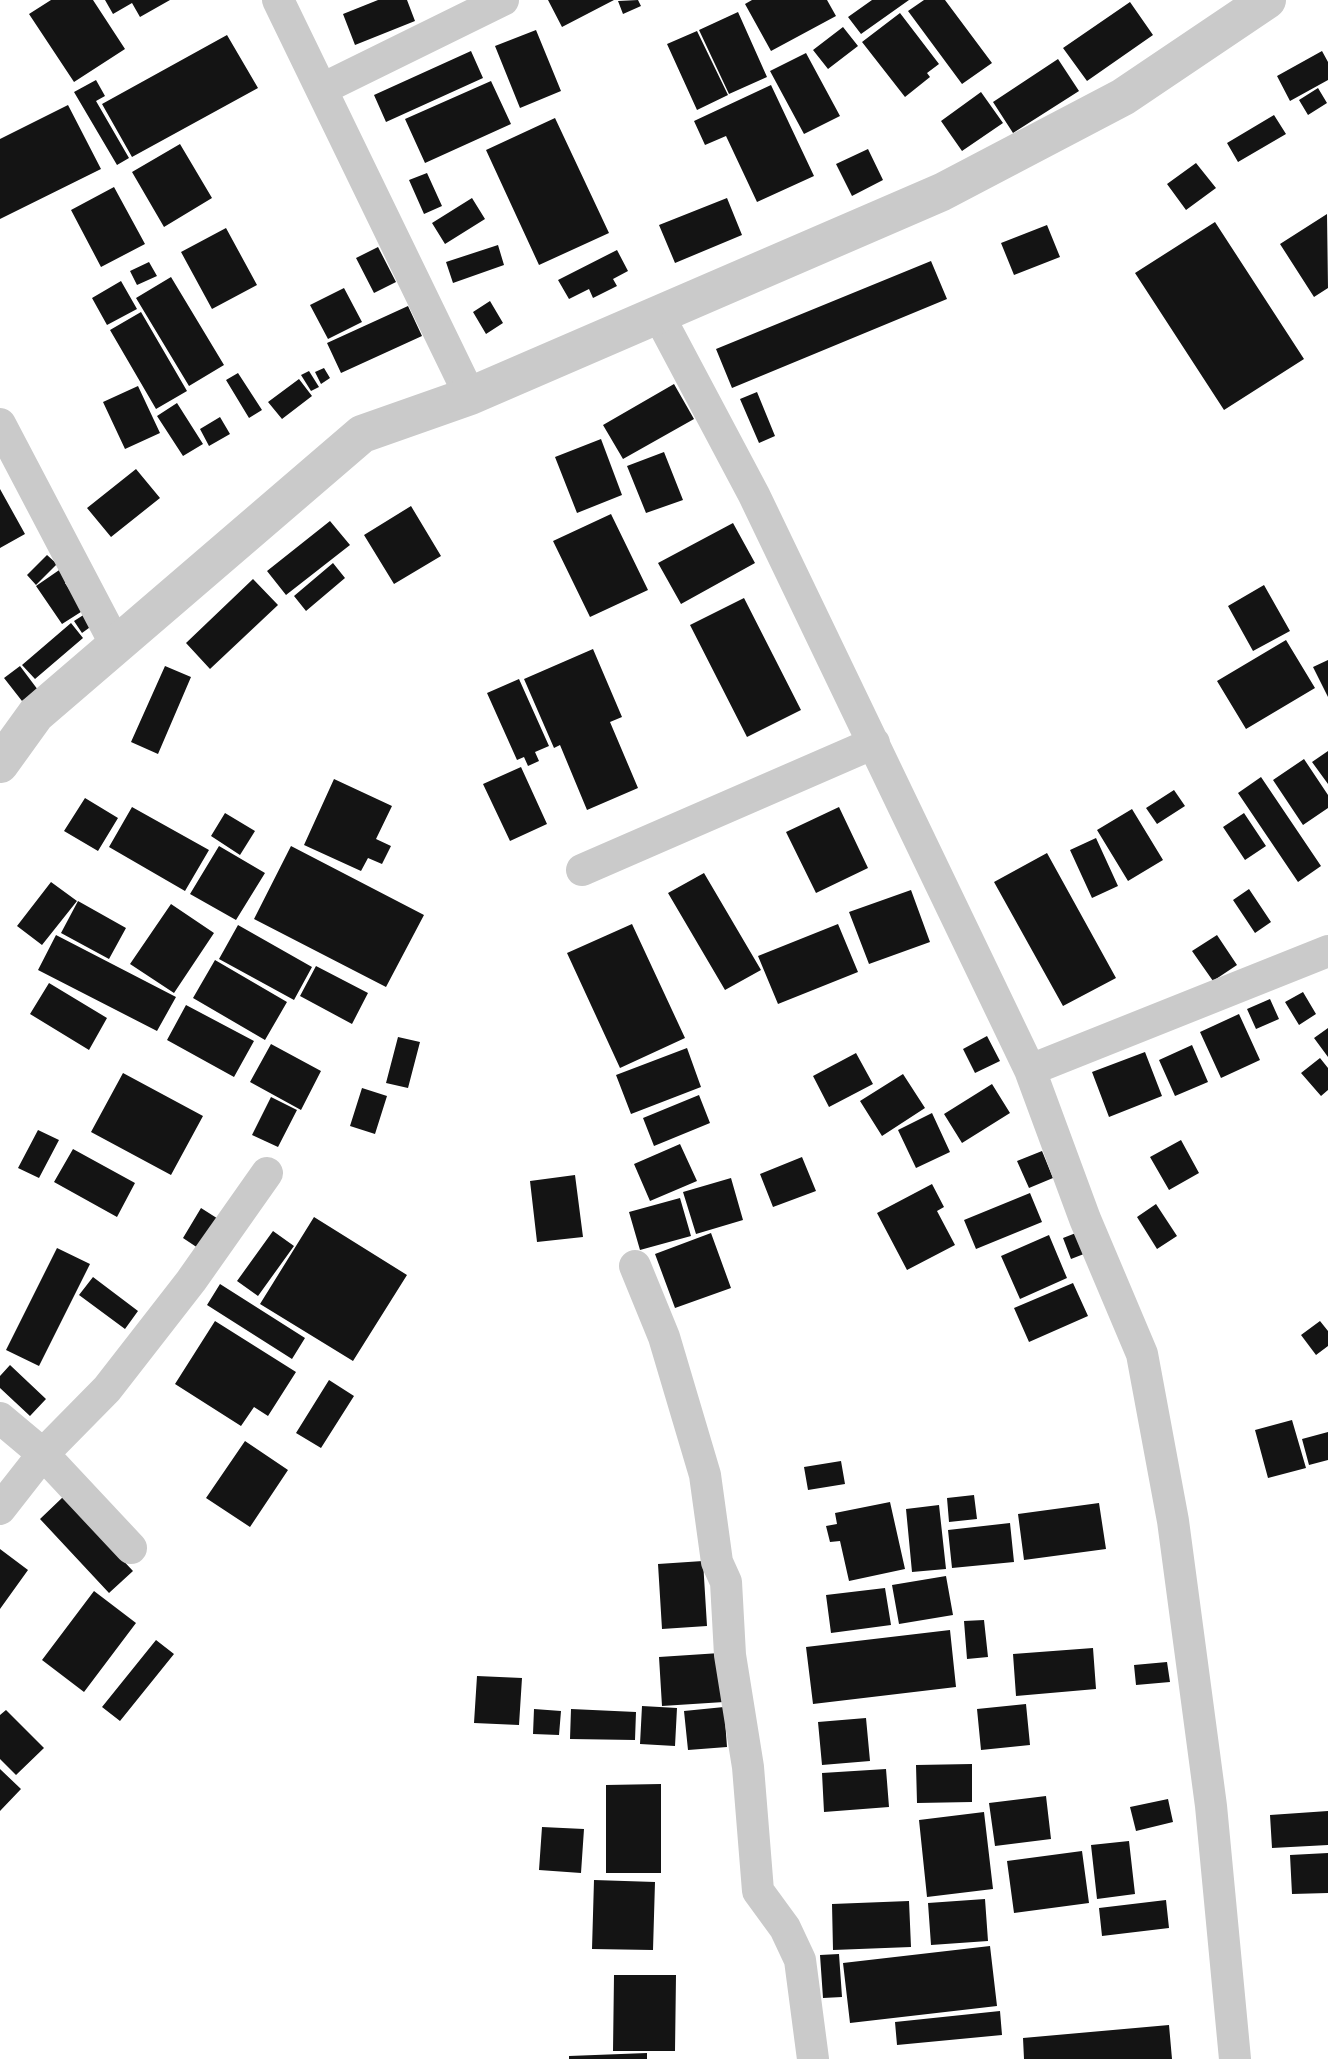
<!DOCTYPE html>
<style>
body{margin:0}
canvas{display:block;background:#fff}
</style>
<canvas width="1328" height="2059"></canvas>
<script>
const context = document.querySelector('canvas').getContext('2d');
context.lineJoin = 'round';
function fillPath(path, color) {
  context.fillStyle = color;
  context.fill(path, 'evenodd');
}
function stroke(path, color, width, dash) {
  context.strokeStyle = color;
  context.lineWidth = width;
  context.lineCap = dash ? 'butt' : 'round';
  context.setLineDash(dash || []);
  context.stroke(path);
}
const building = new Path2D(`
 M 51,0 L 93,0 L 125,49 L 74,82 L 29,14 Z
 M 105,0 L 170,0 L 140,17 L 132,3 L 113,14 Z
 M 378,0 L 407,0 L 415,21 L 355,45 L 343,14 Z
 M 548,0 L 614,0 L 562,27 Z
 M 638,0 L 641,6 L 623,14 L 618,1 Z
 M 752,0 L 827,0 L 836,16 L 771,51 L 745,4 Z
 M 872,0 L 909,0 L 861,34 L 848,17 Z
 M 924,0 L 945,0 L 992,63 L 962,84 L 908,11 Z
 M 1130,2 L 1153,35 L 1087,81 L 1063,48 Z
 M 738,12 L 767,77 L 729,94 L 699,30 Z
 M 900,13 L 939,64 L 927,73 L 930,77 L 905,97 L 862,42 Z
 M 843,27 L 858,46 L 828,69 L 813,50 Z
 M 536,30 L 561,91 L 520,108 L 495,46 Z
 M 697,31 L 728,95 L 697,110 L 667,44 Z
 M 227,35 L 258,88 L 132,157 L 102,104 Z
 M 471,51 L 483,78 L 386,122 L 374,95 Z
 M 1322,51 L 1328,62 L 1328,80 L 1290,101 L 1277,76 Z
 M 806,53 L 840,116 L 804,134 L 770,71 Z
 M 1058,59 L 1079,91 L 1013,133 L 993,102 Z
 M 96,80 L 105,96 L 96,101 L 129,158 L 117,165 L 74,92 Z
 M 491,81 L 511,124 L 425,163 L 405,119 Z
 M 771,85 L 814,176 L 757,202 L 726,136 L 705,145 L 694,121 Z
 M 1318,88 L 1327,103 L 1308,115 L 1299,100 Z
 M 981,92 L 1003,123 L 962,151 L 941,121 Z
 M 68,105 L 101,169 L 0,219 L 0,139 Z
 M 1274,115 L 1286,134 L 1238,162 L 1227,143 Z
 M 555,118 L 609,233 L 539,265 L 486,150 Z
 M 180,144 L 212,198 L 164,227 L 132,172 Z
 M 868,149 L 883,180 L 852,196 L 836,164 Z
 M 1196,163 L 1216,188 L 1186,210 L 1167,184 Z
 M 427,173 L 442,206 L 424,214 L 409,180 Z
 M 114,187 L 145,244 L 101,267 L 71,210 Z
 M 472,198 L 485,219 L 445,244 L 432,223 Z
 M 727,198 L 742,235 L 675,263 L 659,225 Z
 M 1327,214 L 1328,288 L 1314,297 L 1280,244 Z
 M 1215,222 L 1304,359 L 1224,410 L 1135,273 Z
 M 1047,225 L 1060,257 L 1014,275 L 1001,243 Z
 M 226,228 L 257,285 L 212,309 L 181,252 Z
 M 498,245 L 504,265 L 453,283 L 446,262 Z
 M 378,247 L 396,282 L 374,293 L 356,258 Z
 M 617,250 L 628,271 L 613,279 L 617,286 L 593,298 L 589,289 L 569,299 L 558,280 Z
 M 931,261 L 947,299 L 732,388 L 716,349 Z
 M 149,262 L 157,276 L 137,285 L 130,271 Z
 M 171,277 L 224,365 L 189,386 L 136,298 Z
 M 121,281 L 137,309 L 107,325 L 92,298 Z
 M 344,288 L 362,322 L 328,339 L 310,305 Z
 M 490,301 L 503,323 L 486,334 L 473,312 Z
 M 408,306 L 422,336 L 341,373 L 327,343 Z
 M 141,312 L 187,391 L 156,409 L 110,330 Z
 M 324,368 L 330,378 L 321,384 L 315,372 Z
 M 309,371 L 319,387 L 311,391 L 301,375 Z
 M 238,373 L 262,410 L 249,418 L 226,380 Z
 M 299,379 L 312,396 L 282,419 L 268,402 Z
 M 674,384 L 694,419 L 623,459 L 603,425 Z
 M 138,386 L 160,433 L 125,449 L 103,402 Z
 M 757,392 L 775,436 L 759,443 L 740,399 Z
 M 177,403 L 203,444 L 183,456 L 157,416 Z
 M 220,417 L 230,434 L 209,446 L 200,429 Z
 M 601,439 L 622,495 L 577,513 L 555,457 Z
 M 664,452 L 683,500 L 646,513 L 627,466 Z
 M 136,469 L 160,498 L 111,537 L 87,508 Z
 M 0,489 L 25,534 L 0,548 Z
 M 411,506 L 441,556 L 394,584 L 364,535 Z
 M 611,514 L 648,590 L 590,617 L 553,541 Z
 M 330,521 L 350,545 L 286,595 L 267,571 Z
 M 733,523 L 755,563 L 681,604 L 658,563 Z
 M 47,555 L 57,564 L 36,585 L 27,575 Z
 M 333,563 L 345,578 L 306,611 L 294,596 Z
 M 65,566 L 73,577 L 65,583 L 84,610 L 62,624 L 36,586 Z
 M 253,579 L 278,605 L 210,669 L 186,643 Z
 M 1264,585 L 1290,631 L 1253,651 L 1228,606 Z
 M 744,598 L 801,710 L 747,737 L 690,625 Z
 M 85,614 L 93,625 L 82,633 L 74,621 Z
 M 71,623 L 83,638 L 35,679 L 22,665 Z
 M 1286,640 L 1315,688 L 1246,729 L 1217,681 Z
 M 593,649 L 622,717 L 610,722 L 638,788 L 587,810 L 560,745 L 554,748 L 524,679 Z
 M 1328,660 L 1328,697 L 1313,667 Z
 M 20,666 L 38,690 L 22,701 L 4,678 Z
 M 165,666 L 191,677 L 158,754 L 131,742 Z
 M 519,679 L 549,746 L 535,752 L 539,761 L 528,766 L 524,757 L 517,760 L 487,693 Z
 M 1328,751 L 1328,784 L 1312,762 Z
 M 1304,759 L 1328,795 L 1328,808 L 1303,825 L 1273,780 Z
 M 521,767 L 547,824 L 510,841 L 483,784 Z
 M 1261,777 L 1321,866 L 1298,882 L 1238,793 Z
 M 334,779 L 392,806 L 376,839 L 391,846 L 382,864 L 368,858 L 361,871 L 304,845 Z
 M 1174,790 L 1185,806 L 1157,824 L 1146,808 Z
 M 85,798 L 118,818 L 98,851 L 64,831 Z
 M 132,807 L 209,850 L 185,891 L 109,847 Z
 M 839,807 L 868,868 L 816,893 L 786,832 Z
 M 1132,809 L 1163,860 L 1128,881 L 1097,830 Z
 M 225,813 L 255,831 L 240,855 L 211,836 Z
 M 1244,813 L 1266,846 L 1245,860 L 1223,827 Z
 M 1096,838 L 1118,886 L 1092,898 L 1070,850 Z
 M 219,846 L 265,873 L 236,920 L 190,894 Z
 M 291,846 L 424,915 L 386,987 L 254,919 Z
 M 1047,853 L 1116,978 L 1063,1006 L 994,882 Z
 M 704,873 L 761,970 L 725,990 L 668,893 Z
 M 51,882 L 77,901 L 42,945 L 17,926 Z
 M 1249,889 L 1271,922 L 1255,933 L 1233,900 Z
 M 911,890 L 930,942 L 869,964 L 849,912 Z
 M 78,901 L 126,928 L 109,959 L 61,933 Z
 M 171,904 L 214,933 L 174,993 L 130,964 Z
 M 632,924 L 685,1038 L 620,1068 L 567,953 Z
 M 838,924 L 858,972 L 778,1004 L 758,956 Z
 M 238,925 L 312,967 L 294,1000 L 219,959 Z
 M 56,935 L 176,997 L 157,1031 L 38,970 Z
 M 1217,935 L 1237,965 L 1213,981 L 1192,951 Z
 M 215,960 L 287,1002 L 265,1040 L 193,998 Z
 M 316,966 L 368,993 L 352,1024 L 300,996 Z
 M 49,983 L 107,1018 L 89,1050 L 30,1014 Z
 M 1303,992 L 1316,1014 L 1299,1025 L 1285,1002 Z
 M 1270,999 L 1279,1019 L 1256,1029 L 1247,1009 Z
 M 186,1005 L 254,1041 L 234,1077 L 167,1040 Z
 M 1239,1014 L 1260,1060 L 1221,1078 L 1200,1032 Z
 M 1328,1028 L 1328,1057 L 1314,1038 Z
 M 987,1036 L 1000,1061 L 975,1073 L 963,1049 Z
 M 398,1037 L 420,1042 L 408,1088 L 386,1083 Z
 M 271,1044 L 321,1071 L 301,1110 L 250,1082 Z
 M 1192,1045 L 1208,1082 L 1175,1096 L 1159,1060 Z
 M 687,1048 L 701,1087 L 631,1114 L 616,1075 Z
 M 1145,1052 L 1162,1096 L 1109,1117 L 1092,1072 Z
 M 856,1053 L 873,1084 L 829,1107 L 813,1076 Z
 M 1320,1058 L 1328,1068 L 1328,1090 L 1321,1096 L 1301,1073 Z
 M 123,1073 L 203,1116 L 171,1175 L 91,1132 Z
 M 903,1074 L 925,1108 L 882,1136 L 860,1101 Z
 M 992,1084 L 1010,1113 L 962,1143 L 944,1114 Z
 M 362,1088 L 387,1096 L 375,1134 L 350,1126 Z
 M 699,1095 L 710,1123 L 654,1146 L 643,1118 Z
 M 271,1097 L 297,1110 L 278,1147 L 252,1135 Z
 M 932,1113 L 950,1152 L 916,1168 L 898,1130 Z
 M 38,1130 L 59,1140 L 39,1178 L 18,1168 Z
 M 1181,1140 L 1199,1173 L 1169,1190 L 1150,1157 Z
 M 680,1144 L 697,1181 L 650,1201 L 634,1164 Z
 M 73,1149 L 135,1183 L 117,1217 L 54,1182 Z
 M 1042,1151 L 1053,1178 L 1029,1188 L 1017,1161 Z
 M 802,1157 L 816,1191 L 773,1207 L 760,1174 Z
 M 575,1175 L 583,1237 L 537,1242 L 530,1181 Z
 M 731,1178 L 743,1220 L 696,1234 L 683,1192 Z
 M 932,1184 L 944,1207 L 937,1211 L 955,1245 L 907,1270 L 877,1213 Z
 M 1030,1193 L 1042,1222 L 976,1249 L 964,1220 Z
 M 680,1198 L 691,1236 L 640,1250 L 629,1212 Z
 M 1156,1204 L 1177,1236 L 1157,1249 L 1137,1217 Z
 M 201,1208 L 223,1222 L 204,1252 L 183,1238 Z
 M 314,1217 L 407,1275 L 353,1361 L 260,1304 Z
 M 273,1231 L 294,1246 L 258,1296 L 237,1281 Z
 M 1081,1231 L 1089,1252 L 1071,1259 L 1063,1238 Z
 M 711,1233 L 731,1288 L 675,1308 L 655,1254 Z
 M 1049,1235 L 1067,1278 L 1020,1299 L 1001,1256 Z
 M 57,1248 L 90,1264 L 39,1366 L 6,1350 Z
 M 93,1277 L 138,1311 L 125,1329 L 79,1295 Z
 M 1073,1283 L 1088,1316 L 1029,1342 L 1014,1308 Z
 M 220,1284 L 305,1338 L 292,1359 L 207,1305 Z
 M 215,1321 L 296,1372 L 268,1416 L 254,1407 L 241,1426 L 175,1384 Z
 M 1320,1321 L 1328,1331 L 1328,1346 L 1316,1355 L 1301,1335 Z
 M 10,1365 L 46,1399 L 30,1416 L 0,1388 L 0,1376 Z
 M 329,1380 L 354,1396 L 321,1448 L 296,1433 Z
 M 1292,1420 L 1306,1468 L 1268,1478 L 1255,1430 Z
 M 1328,1432 L 1328,1460 L 1309,1465 L 1302,1439 Z
 M 245,1441 L 288,1470 L 250,1527 L 206,1498 Z
 M 841,1461 L 845,1484 L 808,1490 L 804,1467 Z
 M 974,1495 L 977,1519 L 949,1522 L 947,1498 Z
 M 63,1497 L 133,1571 L 109,1593 L 40,1519 Z
 M 890,1502 L 905,1569 L 849,1581 L 840,1541 L 830,1542 L 826,1526 L 837,1524 L 835,1513 Z
 M 1099,1503 L 1106,1549 L 1024,1560 L 1018,1514 Z
 M 939,1505 L 946,1569 L 912,1572 L 906,1509 Z
 M 1010,1523 L 1014,1562 L 952,1568 L 948,1530 Z
 M 0,1549 L 28,1570 L 0,1609 Z
 M 703,1561 L 707,1626 L 662,1629 L 658,1564 Z
 M 946,1576 L 953,1615 L 899,1624 L 892,1585 Z
 M 885,1588 L 891,1625 L 831,1633 L 826,1595 Z
 M 94,1591 L 136,1623 L 84,1692 L 42,1660 Z
 M 984,1620 L 988,1657 L 967,1659 L 964,1621 Z
 M 950,1630 L 956,1687 L 813,1704 L 806,1647 Z
 M 156,1640 L 174,1654 L 120,1721 L 102,1707 Z
 M 1093,1648 L 1096,1689 L 1016,1696 L 1013,1654 Z
 M 720,1653 L 724,1702 L 662,1706 L 659,1657 Z
 M 1167,1662 L 1170,1682 L 1136,1685 L 1134,1665 Z
 M 477,1676 L 522,1678 L 519,1725 L 474,1723 Z
 M 1026,1704 L 1030,1745 L 981,1750 L 977,1709 Z
 M 642,1706 L 677,1708 L 675,1746 L 640,1744 Z
 M 724,1707 L 727,1747 L 688,1750 L 684,1711 Z
 M 534,1709 L 561,1711 L 559,1735 L 533,1734 Z
 M 571,1709 L 636,1712 L 635,1740 L 570,1739 Z
 M 6,1710 L 44,1748 L 16,1775 L 0,1759 L 0,1715 Z
 M 866,1718 L 870,1761 L 822,1765 L 818,1722 Z
 M 972,1764 L 972,1802 L 917,1803 L 916,1765 Z
 M 0,1769 L 21,1789 L 0,1811 Z
 M 886,1769 L 889,1807 L 824,1812 L 822,1773 Z
 M 661,1784 L 661,1873 L 606,1873 L 606,1785 Z
 M 1046,1796 L 1051,1839 L 995,1846 L 989,1803 Z
 M 1168,1799 L 1173,1822 L 1136,1831 L 1130,1807 Z
 M 1328,1811 L 1328,1845 L 1272,1848 L 1270,1815 Z
 M 984,1812 L 993,1889 L 927,1897 L 919,1820 Z
 M 542,1827 L 584,1829 L 581,1873 L 539,1870 Z
 M 1129,1841 L 1135,1894 L 1097,1899 L 1091,1845 Z
 M 1082,1851 L 1089,1903 L 1014,1913 L 1007,1861 Z
 M 1328,1853 L 1328,1893 L 1292,1894 L 1290,1855 Z
 M 594,1880 L 655,1882 L 653,1950 L 592,1949 Z
 M 985,1899 L 988,1941 L 931,1945 L 928,1903 Z
 M 1166,1900 L 1169,1928 L 1102,1936 L 1099,1908 Z
 M 909,1901 L 911,1947 L 833,1950 L 832,1904 Z
 M 990,1946 L 997,2006 L 850,2023 L 843,1963 Z
 M 839,1954 L 842,1997 L 823,1998 L 820,1955 Z
 M 614,1975 L 676,1975 L 675,2051 L 613,2051 Z
 M 1000,2011 L 1002,2035 L 897,2045 L 895,2022 Z
 M 1169,2025 L 1172,2059 L 1024,2059 L 1023,2038 Z
 M 647,2053 L 647,2059 L 569,2059 L 569,2056 Z`);
const minor = new Path2D(`
 M 278,0 L 470,396
 M 322,89 L 503,0
 M 659,316 L 754,495 L 1030,1070 L 1085,1219 L 1142,1354 L 1173,1521 L 1211,1806 L 1235,2059
 M 0,424 L 117,647
 M 582,870 L 874,743
 M 1030,1070 L 1328,951
 M 635,1266 L 664,1337 L 705,1475 L 717,1562 L 726,1582 L 730,1655 L 748,1767 L 758,1891 L 785,1928 L 800,1960 L 813,2059
 M 0,1418 L 43,1454 L 131,1548
 M 0,1509 L 43,1454 L 107,1389 L 191,1281 L 267,1173`);
const tertiary = new Path2D(`
 M 0,764 L 36,714 L 362,434 L 470,396 L 942,192 L 1123,97 L 1267,0`);
fillPath(building, '#141414');
stroke(minor, '#cacaca', 32);
stroke(tertiary, '#cacaca', 38);
</script>
